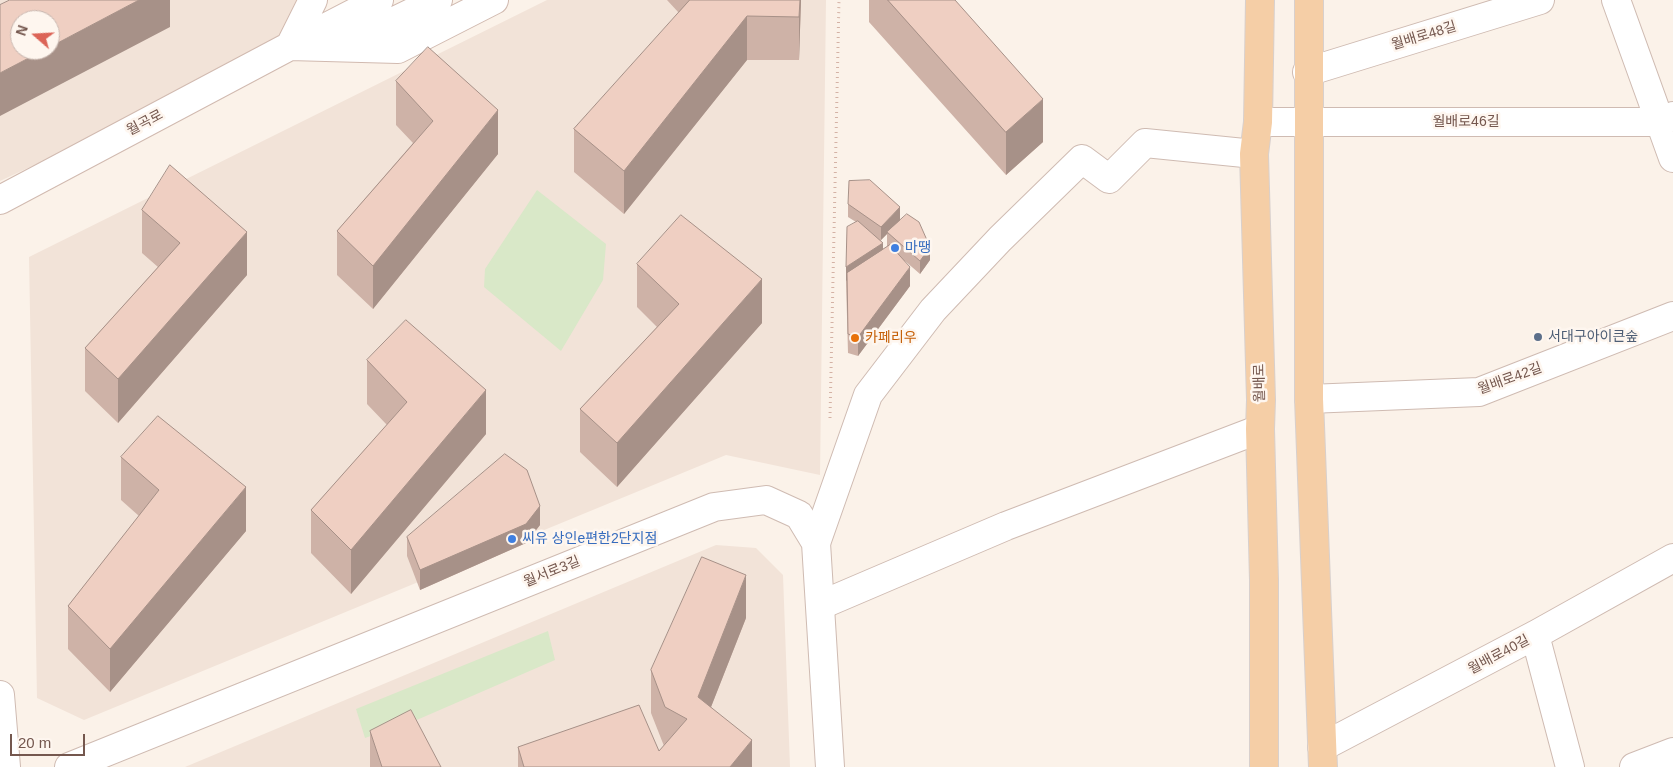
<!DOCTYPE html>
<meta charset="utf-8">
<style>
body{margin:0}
#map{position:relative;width:1673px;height:767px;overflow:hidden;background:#fbf2e9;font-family:Arial,sans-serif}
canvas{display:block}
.north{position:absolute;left:10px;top:10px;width:50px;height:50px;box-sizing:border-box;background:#fef6ef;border:1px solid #c7b6af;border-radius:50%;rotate:289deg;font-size:14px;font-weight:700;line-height:20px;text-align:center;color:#74574e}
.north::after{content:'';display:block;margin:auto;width:18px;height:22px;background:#dc6457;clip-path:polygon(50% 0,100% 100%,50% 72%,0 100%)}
.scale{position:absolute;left:10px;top:734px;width:75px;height:22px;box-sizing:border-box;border:2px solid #74574e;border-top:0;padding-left:6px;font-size:15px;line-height:18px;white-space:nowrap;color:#74574e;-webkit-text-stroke:4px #fef6ef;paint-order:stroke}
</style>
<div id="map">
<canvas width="1673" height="767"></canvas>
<div class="north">N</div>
<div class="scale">20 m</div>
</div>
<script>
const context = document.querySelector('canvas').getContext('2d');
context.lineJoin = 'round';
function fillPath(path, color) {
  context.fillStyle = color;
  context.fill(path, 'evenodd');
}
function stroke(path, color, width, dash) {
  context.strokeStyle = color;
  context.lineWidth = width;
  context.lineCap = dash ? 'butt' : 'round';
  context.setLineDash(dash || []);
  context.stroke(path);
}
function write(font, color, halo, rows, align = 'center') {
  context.font = font + ' Arial,"Noto Sans KR",sans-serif';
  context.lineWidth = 5;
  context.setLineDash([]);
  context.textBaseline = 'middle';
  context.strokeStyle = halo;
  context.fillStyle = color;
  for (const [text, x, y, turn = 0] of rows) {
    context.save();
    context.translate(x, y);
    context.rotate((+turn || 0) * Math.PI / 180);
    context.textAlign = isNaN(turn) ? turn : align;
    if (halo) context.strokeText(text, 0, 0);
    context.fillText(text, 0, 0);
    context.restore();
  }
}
const residential = new Path2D(`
 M 0,0 L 301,0 L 290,46 L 0,181 ZM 20,20 L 50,20 L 50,50 L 20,50 Z
 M 547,0 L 826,0 L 820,475 L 726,455 L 84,720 L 37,698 L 29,257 Z
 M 716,545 L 756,548 L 783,575 L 790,767 L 185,767 Z`);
const green = new Path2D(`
 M 537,190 L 606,244 L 603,280 L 561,351 L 484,287 L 485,269 Z
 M 548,631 L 555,660 L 419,719 L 365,738 L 356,709 Z`);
const path = new Path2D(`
 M 830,418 L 839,0`);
const minor = new Path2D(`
 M 1616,0 L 1673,158
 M 1307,72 L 1540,0
 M 1258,122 L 1659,122 L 1673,116
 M 1309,399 L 1479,392 L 1673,316
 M 816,543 L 868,395 L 933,310 L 1000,239 L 1082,159 L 1109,179 L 1145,143 L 1254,154
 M 821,605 L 1006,526 L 1260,429
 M 1535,635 L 1570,767
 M 1322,747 L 1535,635 L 1673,558
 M 1634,767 L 1673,752`);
const tertiary = new Path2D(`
 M 0,695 L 6,767
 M 69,767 L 714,507 L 766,500 L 799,515 L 816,543 L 830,767`);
const secondary = new Path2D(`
 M 338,36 L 382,27 L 438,0
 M 292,45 L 379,0
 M 290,46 L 313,0
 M 0,200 L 290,46 L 398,49 L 494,0`);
const primary = new Path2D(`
 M 1260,0 L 1258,122 L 1254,154 L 1261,400 L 1260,429 L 1264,580 L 1264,767
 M 1309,0 L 1309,399 L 1323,767`);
const wall = new Path2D(`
 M 667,0 L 801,0 L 799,60 L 747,60 L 624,214 L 574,172 L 574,129 L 679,13 Z
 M 869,0 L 955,0 L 1043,142 L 1006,175 L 869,22 Z
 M 396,81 L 498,154 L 373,309 L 337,275 L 337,231 L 413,143 L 396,125 Z
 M 848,204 L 900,220 L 930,260 L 920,274 L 905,261 L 910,286 L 858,356 L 848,353 L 846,281 L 856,222 L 848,217 ZM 887,234 L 887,246 L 888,246 L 883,249 L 881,240 Z
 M 142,210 L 247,275 L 118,423 L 85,391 L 85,348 L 158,267 L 142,253 Z
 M 637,264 L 762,323 L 617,487 L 580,452 L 580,409 L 657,327 L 637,307 Z
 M 367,360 L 486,434 L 351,594 L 311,553 L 311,510 L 387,425 L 367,404 Z
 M 121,457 L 246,531 L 110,692 L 68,649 L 68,606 L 139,516 L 121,500 Z
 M 540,525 L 526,543 L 420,590 L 407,556 L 407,537 Z
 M 746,618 L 711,707 L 752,767 L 518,767 L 518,747 L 659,751 L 664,746 L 651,713 L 651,670 Z
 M 370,731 L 441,767 L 370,767 Z`);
const shadedWall = new Path2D(`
 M 139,0 L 170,0 L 170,27 L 0,116 L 0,73 L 44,50 L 50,50 L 50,47 Z
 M 800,0 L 801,0 L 799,60 L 799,17 Z
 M 747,16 L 747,60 L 624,214 L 624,171 Z
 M 1043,99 L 1043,142 L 1006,175 L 1006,132 Z
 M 498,110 L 498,154 L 373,309 L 373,266 Z
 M 900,207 L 900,221 L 881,240 L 881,227 Z
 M 247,232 L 247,275 L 118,423 L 118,379 Z
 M 883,243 L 883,256 L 846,281 L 846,267 Z
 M 930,247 L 930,260 L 920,274 L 920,261 Z
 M 910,267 L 910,286 L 858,356 L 858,337 Z
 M 762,279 L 762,323 L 617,487 L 617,443 Z
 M 486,390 L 486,434 L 351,594 L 351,550 Z
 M 246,487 L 246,531 L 110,692 L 110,649 Z
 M 540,506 L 540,525 L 526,543 L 420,590 L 420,570 Z
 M 746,575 L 746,618 L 698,740 L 698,697 Z
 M 752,740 L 752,767 L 730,767 Z`);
const building = new Path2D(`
 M 10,0 L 139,0 L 50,47 L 50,20 L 20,20 L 20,50 L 44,50 L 0,73 L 0,5 Z
 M 690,0 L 800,0 L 799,17 L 747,16 L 624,171 L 574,129 Z
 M 888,0 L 955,0 L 1043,99 L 1006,132 Z
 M 428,47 L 498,110 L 373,266 L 337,231 L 433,121 L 396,81 Z
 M 170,165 L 247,232 L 118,379 L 85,348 L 180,243 L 142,210 Z
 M 870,180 L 900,207 L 881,227 L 848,204 L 849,181 Z
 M 907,214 L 919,222 L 930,247 L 920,261 L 887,232 Z
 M 681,215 L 762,279 L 617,443 L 580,409 L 679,304 L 637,264 Z
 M 858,221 L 883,243 L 846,267 L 847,227 Z
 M 890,245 L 910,267 L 858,337 L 848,334 L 847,273 Z
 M 406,320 L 486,390 L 351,550 L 311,510 L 407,402 L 367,360 Z
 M 158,416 L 246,487 L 110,649 L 68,606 L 159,490 L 121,457 Z
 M 505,454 L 527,470 L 540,506 L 526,524 L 420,570 L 407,537 Z
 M 702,557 L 746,575 L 698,697 L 752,740 L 730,767 L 524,767 L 518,747 L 639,705 L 659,751 L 687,719 L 665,707 L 651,670 Z
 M 411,710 L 441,767 L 382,767 L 370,731 Z`);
const markers = [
 [895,248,5,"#3f7fe0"],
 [1538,337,5,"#5c6f8a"],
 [855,338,5,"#e8710a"],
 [512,539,5,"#3f7fe0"]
];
const streetNames = [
 ["월배로48길",1424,36,-17],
 ["월배로46길",1466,122],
 ["월곡로",145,123,-28],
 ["월배로42길",1510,379,-20],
 ["월배로",1260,383,-91],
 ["월서로3길",552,572,-22],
 ["월배로40길",1499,655,-28]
];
const shopNames = [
 ["마땡",905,248],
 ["씨유 상인e편한2단지점",522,539]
];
const serviceNames = [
 ["서대구아이큰숲",1548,337]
];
const foodNames = [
 ["카페리우",865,338]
];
fillPath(residential, '#f2e3d8');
fillPath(green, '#d9e8c8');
stroke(minor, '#cfbbb2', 30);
stroke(tertiary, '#cfbbb2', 30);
stroke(secondary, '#d1bab0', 30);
stroke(primary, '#d8d0cd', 30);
stroke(path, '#d4b2a5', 3, [1, 4]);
stroke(minor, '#fff', 28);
stroke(tertiary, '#fff', 28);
stroke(secondary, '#fff', 28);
stroke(primary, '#f5cea6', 28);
fillPath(wall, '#ceb2a7');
fillPath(shadedWall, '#a79188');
fillPath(building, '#efcfc2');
stroke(building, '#a79188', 1);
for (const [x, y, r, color] of markers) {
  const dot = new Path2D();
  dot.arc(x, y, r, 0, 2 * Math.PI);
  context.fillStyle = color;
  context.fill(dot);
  stroke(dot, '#fef6ef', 2);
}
write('14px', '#74574e', '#fef6ef', streetNames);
write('14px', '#366cbe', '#fef6ef', shopNames, 'left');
write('14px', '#4e5e75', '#fef6ef', serviceNames, 'left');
write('14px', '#c56008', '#fef6ef', foodNames, 'left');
</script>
